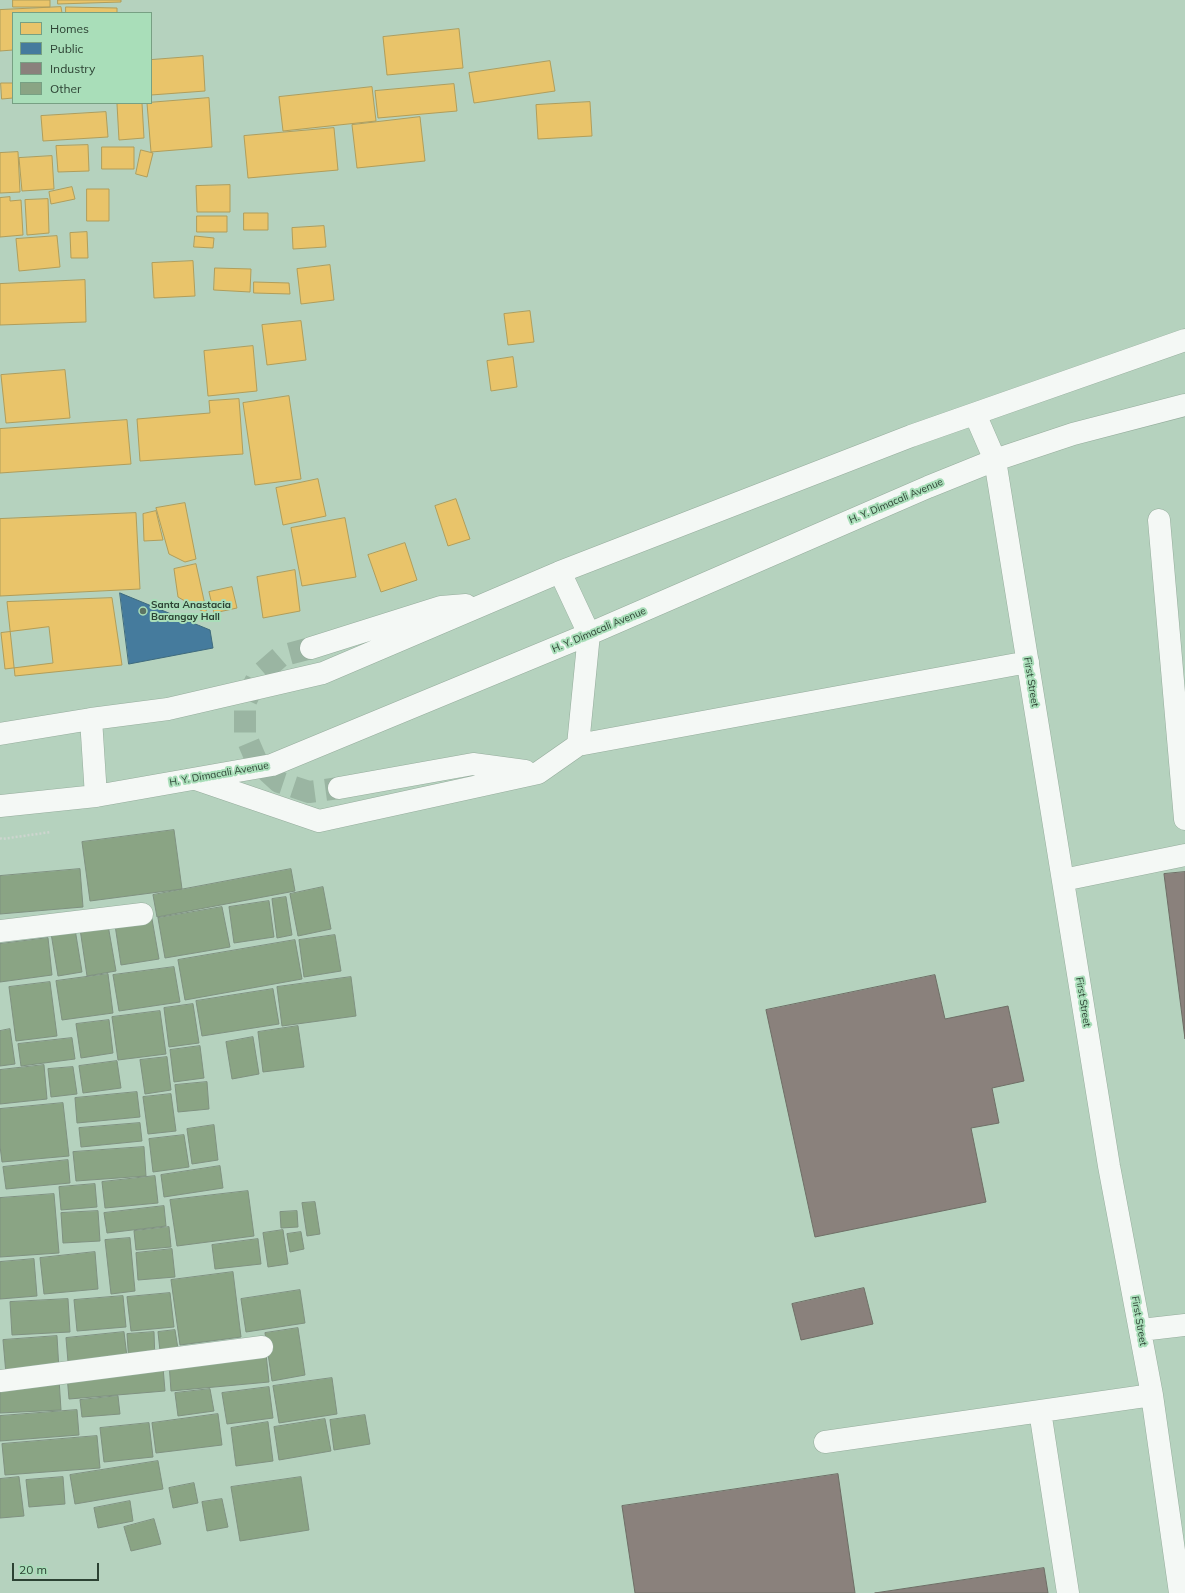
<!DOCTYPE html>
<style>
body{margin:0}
#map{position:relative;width:1185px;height:1593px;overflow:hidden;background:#b5d2be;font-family:Mulish,sans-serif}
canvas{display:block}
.legend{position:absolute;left:12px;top:12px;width:140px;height:92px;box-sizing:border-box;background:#a9deb9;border:1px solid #77a083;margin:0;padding:5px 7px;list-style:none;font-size:12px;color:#2c4233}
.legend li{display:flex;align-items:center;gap:8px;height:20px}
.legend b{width:20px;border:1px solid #77a083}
.scale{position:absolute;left:12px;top:1563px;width:87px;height:18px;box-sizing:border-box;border:2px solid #2c4233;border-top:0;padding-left:5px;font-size:12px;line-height:14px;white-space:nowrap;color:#2c4233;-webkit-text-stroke:3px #a9deb9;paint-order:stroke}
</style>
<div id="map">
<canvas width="1185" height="1593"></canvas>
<ul class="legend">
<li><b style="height:11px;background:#e9c46a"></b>Homes</li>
<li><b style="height:11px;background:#457b9d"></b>Public</li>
<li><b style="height:11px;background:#8a817c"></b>Industry</li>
<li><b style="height:11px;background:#8aa484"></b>Other</li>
</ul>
<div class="scale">20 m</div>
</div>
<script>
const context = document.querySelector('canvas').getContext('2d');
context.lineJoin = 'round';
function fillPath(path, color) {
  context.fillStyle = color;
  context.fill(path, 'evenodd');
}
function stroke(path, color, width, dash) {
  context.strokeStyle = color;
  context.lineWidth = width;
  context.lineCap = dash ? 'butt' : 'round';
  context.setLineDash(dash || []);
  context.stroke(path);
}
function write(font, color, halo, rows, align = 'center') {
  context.font = font + ' Mulish,sans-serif';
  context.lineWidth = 4;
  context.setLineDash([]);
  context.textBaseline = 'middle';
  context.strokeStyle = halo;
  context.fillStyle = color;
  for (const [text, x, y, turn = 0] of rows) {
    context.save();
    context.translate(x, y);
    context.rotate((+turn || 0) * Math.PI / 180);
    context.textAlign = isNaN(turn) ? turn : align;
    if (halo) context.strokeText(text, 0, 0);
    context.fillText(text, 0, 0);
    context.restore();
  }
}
const homes = new Path2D(`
 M 13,0 L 50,0 L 50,7 L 13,7 Z
 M 58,0 L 121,0 L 121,2 L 58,4 Z
 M 61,7 L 62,13 L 13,13 L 13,50 L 0,51 L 0,10 Z
 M 66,7 L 117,8 L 117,13 L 66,13 Z
 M 459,29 L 463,68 L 387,75 L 383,37 Z
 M 203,56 L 205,91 L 151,95 L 151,60 Z
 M 550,61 L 555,91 L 474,103 L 469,73 Z
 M 1,83 L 13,83 L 13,98 L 2,99 Z
 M 454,84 L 457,111 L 378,118 L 375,91 Z
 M 372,87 L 376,121 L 283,131 L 279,97 Z
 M 209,98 L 212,147 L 151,152 L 147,103 Z
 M 590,102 L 592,136 L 538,139 L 536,105 Z
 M 142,103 L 144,138 L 119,140 L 117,104 Z
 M 106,112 L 108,137 L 43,141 L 41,116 Z
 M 420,117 L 425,161 L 357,168 L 352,125 Z
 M 334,128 L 338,170 L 248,178 L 244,136 Z
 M 88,145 L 89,171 L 58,172 L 56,146 Z
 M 102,147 L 134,147 L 134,169 L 102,169 Z
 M 141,150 L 153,153 L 147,177 L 136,174 Z
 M 18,152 L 20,192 L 0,193 L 0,153 Z
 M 52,156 L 54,189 L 22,191 L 19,158 Z
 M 230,185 L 230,212 L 197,212 L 196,186 Z
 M 72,187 L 75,199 L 51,204 L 49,192 Z
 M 87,189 L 109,189 L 109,221 L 87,221 Z
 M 10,197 L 10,201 L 21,200 L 23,235 L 0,237 L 0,198 Z
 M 48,199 L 49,233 L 27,235 L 25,200 Z
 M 244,213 L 268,213 L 268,230 L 244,230 Z
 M 197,216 L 227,216 L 227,232 L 197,232 Z
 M 324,226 L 326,247 L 293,249 L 292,228 Z
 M 87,232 L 88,258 L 71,258 L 70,233 Z
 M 57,236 L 60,267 L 19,271 L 16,239 Z
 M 195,236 L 214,238 L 213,248 L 194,247 Z
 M 193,261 L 195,296 L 154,298 L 152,263 Z
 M 330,265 L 334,300 L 301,304 L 297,269 Z
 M 215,268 L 251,269 L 250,292 L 214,290 Z
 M 85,280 L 86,322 L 0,325 L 0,284 Z
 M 254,282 L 289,283 L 290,294 L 254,293 Z
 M 530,311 L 534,342 L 508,345 L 504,314 Z
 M 301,321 L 306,360 L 267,365 L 262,325 Z
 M 253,346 L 257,391 L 208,396 L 204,351 Z
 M 513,357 L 517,387 L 491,391 L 487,361 Z
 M 65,370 L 70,418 L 6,423 L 1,375 Z
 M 289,396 L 301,479 L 255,485 L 243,403 Z
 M 239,399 L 243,454 L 140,461 L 137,419 L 210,413 L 209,401 Z
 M 127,420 L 131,464 L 0,473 L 0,429 Z
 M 318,479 L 326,516 L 283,525 L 276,488 Z
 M 456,499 L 470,539 L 448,546 L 435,506 Z
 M 185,503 L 196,559 L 185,562 L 169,554 L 156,508 Z
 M 156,511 L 163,540 L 144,541 L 143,514 Z
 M 136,513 L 140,589 L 0,596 L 0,519 Z
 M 345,518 L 356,577 L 302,586 L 291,528 Z
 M 405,543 L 417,580 L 381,592 L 368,555 Z
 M 196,564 L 207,614 L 178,597 L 174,569 Z
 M 295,570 L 300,611 L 263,618 L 257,577 Z
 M 232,587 L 237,608 L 214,613 L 209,592 Z
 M 112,598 L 122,665 L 15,676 L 7,602 Z
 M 49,627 L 53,663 L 5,669 L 1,633 Z`);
const public = new Path2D(`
 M 120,593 L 210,630 L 213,648 L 129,664 Z`);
const industry = new Path2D(`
 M 1185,872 L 1185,1039 L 1164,874 Z
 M 935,975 L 945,1019 L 1008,1006 L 1024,1081 L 992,1088 L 999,1123 L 971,1128 L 986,1202 L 815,1237 L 766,1010 Z
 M 864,1288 L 873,1324 L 801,1340 L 792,1304 Z
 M 838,1474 L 855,1593 L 635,1593 L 622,1506 Z
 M 1044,1568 L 1048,1593 L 875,1593 Z`);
const building = new Path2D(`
 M 174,830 L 182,889 L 90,901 L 82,842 Z
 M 80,869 L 83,907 L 0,914 L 0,876 Z
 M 291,869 L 295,891 L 157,917 L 153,895 Z
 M 323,887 L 331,929 L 298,936 L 290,894 Z
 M 286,897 L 292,935 L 277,938 L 272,899 Z
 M 269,901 L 274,937 L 234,943 L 229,907 Z
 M 222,907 L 230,947 L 165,958 L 158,918 Z
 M 152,919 L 159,959 L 121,965 L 115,925 Z
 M 108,925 L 116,971 L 87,976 L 80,929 Z
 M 75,929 L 82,972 L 58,976 L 51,933 Z
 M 335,935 L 341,971 L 304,977 L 299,940 Z
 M 48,938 L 52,975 L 0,982 L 0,944 Z
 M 295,940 L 302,979 L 185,1000 L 178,960 Z
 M 174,967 L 180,1002 L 119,1011 L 113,975 Z
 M 108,974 L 113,1013 L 62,1020 L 56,981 Z
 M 351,977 L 356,1016 L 282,1026 L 277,987 Z
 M 50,982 L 57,1036 L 16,1041 L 9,987 Z
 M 273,989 L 279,1024 L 202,1036 L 196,1001 Z
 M 193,1004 L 199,1043 L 169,1047 L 164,1008 Z
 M 160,1011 L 166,1054 L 118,1060 L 112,1017 Z
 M 109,1020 L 113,1053 L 81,1058 L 76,1024 Z
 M 298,1026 L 304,1067 L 263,1072 L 258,1032 Z
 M 10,1029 L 15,1064 L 0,1066 L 0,1031 Z
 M 253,1037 L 259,1074 L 232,1079 L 226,1042 Z
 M 72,1038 L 75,1059 L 21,1066 L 18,1044 Z
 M 200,1046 L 204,1078 L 174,1082 L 170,1050 Z
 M 167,1057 L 171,1090 L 145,1094 L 140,1060 Z
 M 117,1061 L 121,1088 L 83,1093 L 79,1066 Z
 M 44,1065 L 47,1099 L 0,1104 L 0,1070 Z
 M 73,1067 L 77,1094 L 51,1097 L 48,1069 Z
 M 207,1082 L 209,1109 L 178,1112 L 175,1085 Z
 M 137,1092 L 140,1117 L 77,1123 L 75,1098 Z
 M 171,1094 L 176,1131 L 148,1134 L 143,1097 Z
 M 63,1103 L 69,1156 L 2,1162 L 0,1146 L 0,1109 Z
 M 140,1123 L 142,1141 L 81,1147 L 79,1128 Z
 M 214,1125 L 218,1160 L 192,1164 L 187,1129 Z
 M 184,1135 L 189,1167 L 153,1172 L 149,1139 Z
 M 144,1147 L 146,1176 L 76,1181 L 73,1152 Z
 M 68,1160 L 70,1183 L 6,1189 L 3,1167 Z
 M 220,1166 L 223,1188 L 164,1197 L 161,1175 Z
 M 155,1176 L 158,1203 L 105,1208 L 102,1182 Z
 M 95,1184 L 97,1207 L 61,1210 L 59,1187 Z
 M 248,1191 L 254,1236 L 177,1246 L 170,1200 Z
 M 54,1194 L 59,1253 L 0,1257 L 0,1198 Z
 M 315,1202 L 320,1234 L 307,1236 L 302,1203 Z
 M 164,1206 L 166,1226 L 107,1233 L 104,1213 Z
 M 98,1211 L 100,1241 L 63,1243 L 61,1213 Z
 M 297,1211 L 298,1227 L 281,1228 L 280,1212 Z
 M 169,1227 L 171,1247 L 136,1250 L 134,1231 Z
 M 283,1230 L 288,1264 L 268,1267 L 263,1233 Z
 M 301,1232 L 304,1249 L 290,1252 L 287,1234 Z
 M 130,1238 L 135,1291 L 111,1294 L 105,1240 Z
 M 258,1239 L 261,1264 L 215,1269 L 212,1245 Z
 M 172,1249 L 175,1277 L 138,1280 L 136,1253 Z
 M 95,1252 L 98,1289 L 44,1294 L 40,1258 Z
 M 34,1259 L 37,1296 L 0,1299 L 0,1262 Z
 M 233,1272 L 241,1337 L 180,1345 L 171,1280 Z
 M 300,1290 L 305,1323 L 246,1332 L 241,1299 Z
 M 170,1293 L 174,1327 L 131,1331 L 127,1297 Z
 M 123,1296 L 126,1327 L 77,1331 L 74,1300 Z
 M 68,1299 L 70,1332 L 12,1335 L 10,1302 Z
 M 298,1328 L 305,1375 L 272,1381 L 265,1333 Z
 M 175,1330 L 178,1349 L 160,1351 L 158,1332 Z
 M 124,1332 L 127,1357 L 68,1362 L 66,1338 Z
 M 154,1332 L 155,1361 L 129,1363 L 127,1334 Z
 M 57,1336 L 59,1370 L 6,1374 L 3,1340 Z
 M 266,1354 L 269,1382 L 171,1391 L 169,1363 Z
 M 163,1367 L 165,1391 L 69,1399 L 67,1375 Z
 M 332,1378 L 337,1414 L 279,1423 L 273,1386 Z
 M 59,1379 L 61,1410 L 0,1413 L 0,1383 Z
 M 269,1387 L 273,1418 L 227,1424 L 222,1393 Z
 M 210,1389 L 214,1411 L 178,1416 L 175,1393 Z
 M 118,1396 L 120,1414 L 82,1417 L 80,1400 Z
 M 77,1410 L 79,1435 L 0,1441 L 0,1416 Z
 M 218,1414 L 222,1445 L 156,1453 L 152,1423 Z
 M 365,1415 L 370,1444 L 334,1450 L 330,1420 Z
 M 325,1419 L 331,1451 L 279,1460 L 274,1427 Z
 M 268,1422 L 273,1461 L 236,1466 L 231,1428 Z
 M 149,1423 L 153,1457 L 104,1462 L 100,1428 Z
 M 97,1436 L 100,1468 L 5,1475 L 2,1444 Z
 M 158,1461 L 163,1489 L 75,1504 L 70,1475 Z
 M 19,1477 L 24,1516 L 0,1518 L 0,1479 Z
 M 63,1477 L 65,1504 L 29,1507 L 26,1480 Z
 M 301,1477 L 309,1530 L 240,1541 L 231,1487 Z
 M 194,1483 L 198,1503 L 173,1508 L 169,1488 Z
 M 222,1499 L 228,1527 L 207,1531 L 202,1502 Z
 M 130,1501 L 133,1521 L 98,1528 L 94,1508 Z
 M 154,1519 L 161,1544 L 131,1551 L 124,1527 Z`);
const minorTunnel = new Path2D(`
 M 311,648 L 281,656 L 258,676 L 245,703 L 245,734 L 257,762 L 279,782 L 309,792 L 339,788`);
const path = new Path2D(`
 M 0,838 L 2,839 L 51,832`);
const minor = new Path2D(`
 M 975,414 L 995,460 L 1109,1166 L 1152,1395 L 1180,1593
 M 1159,520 L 1185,819
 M 560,572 L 589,634 L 578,745
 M 311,648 L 441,607 L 466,605
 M 91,719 L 96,796
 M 0,734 L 91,719 L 168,709 L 323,673 L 560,572 L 911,436 L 1185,340
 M 196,779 L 319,821 L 538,773 L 578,745 L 1028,662
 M 339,788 L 473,764 L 525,771
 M 0,806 L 96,796 L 272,765 L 589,634 L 928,487 L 995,460 L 1073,434 L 1185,405
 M 1063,880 L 1185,855
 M 0,931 L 142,914
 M 1141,1330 L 1185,1325
 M 0,1381 L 262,1347
 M 1040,1411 L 1068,1593
 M 825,1442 L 1152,1395`);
const markers = [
 [143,611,4,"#5c7464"]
];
const streetNames = [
 ["H. Y. Dimacali Avenue",896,501,-23],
 ["H. Y. Dimacali Avenue",599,630,-23],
 ["First Street",1031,682,81],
 ["H. Y. Dimacali Avenue",219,774,-10],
 ["First Street",1083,1002,81],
 ["First Street",1139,1321,80]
];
const poiNames = [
 ["Santa Anastacia",151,605],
 ["Barangay Hall",151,617]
];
fillPath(homes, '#e9c46a');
stroke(homes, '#b09d5a', 1);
fillPath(public, '#457b9d');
stroke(public, '#3e6a7d', 1);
fillPath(industry, '#8a817c');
stroke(industry, '#6e6e66', 1);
fillPath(building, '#8aa484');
stroke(building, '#7f9180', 1);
stroke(minorTunnel, '#9ab5a2', 22, [22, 11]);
stroke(minor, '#95ac9c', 23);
stroke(path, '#cdd5cf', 2.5, [2, 2]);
stroke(minor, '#f4f8f5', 22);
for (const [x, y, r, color] of markers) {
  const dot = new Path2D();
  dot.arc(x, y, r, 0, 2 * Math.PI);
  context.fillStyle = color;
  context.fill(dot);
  stroke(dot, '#a9deb9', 1.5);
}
write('10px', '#2c4233', '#a9deb9', streetNames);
write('bold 10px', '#2c4233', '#a9deb9', poiNames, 'left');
</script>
